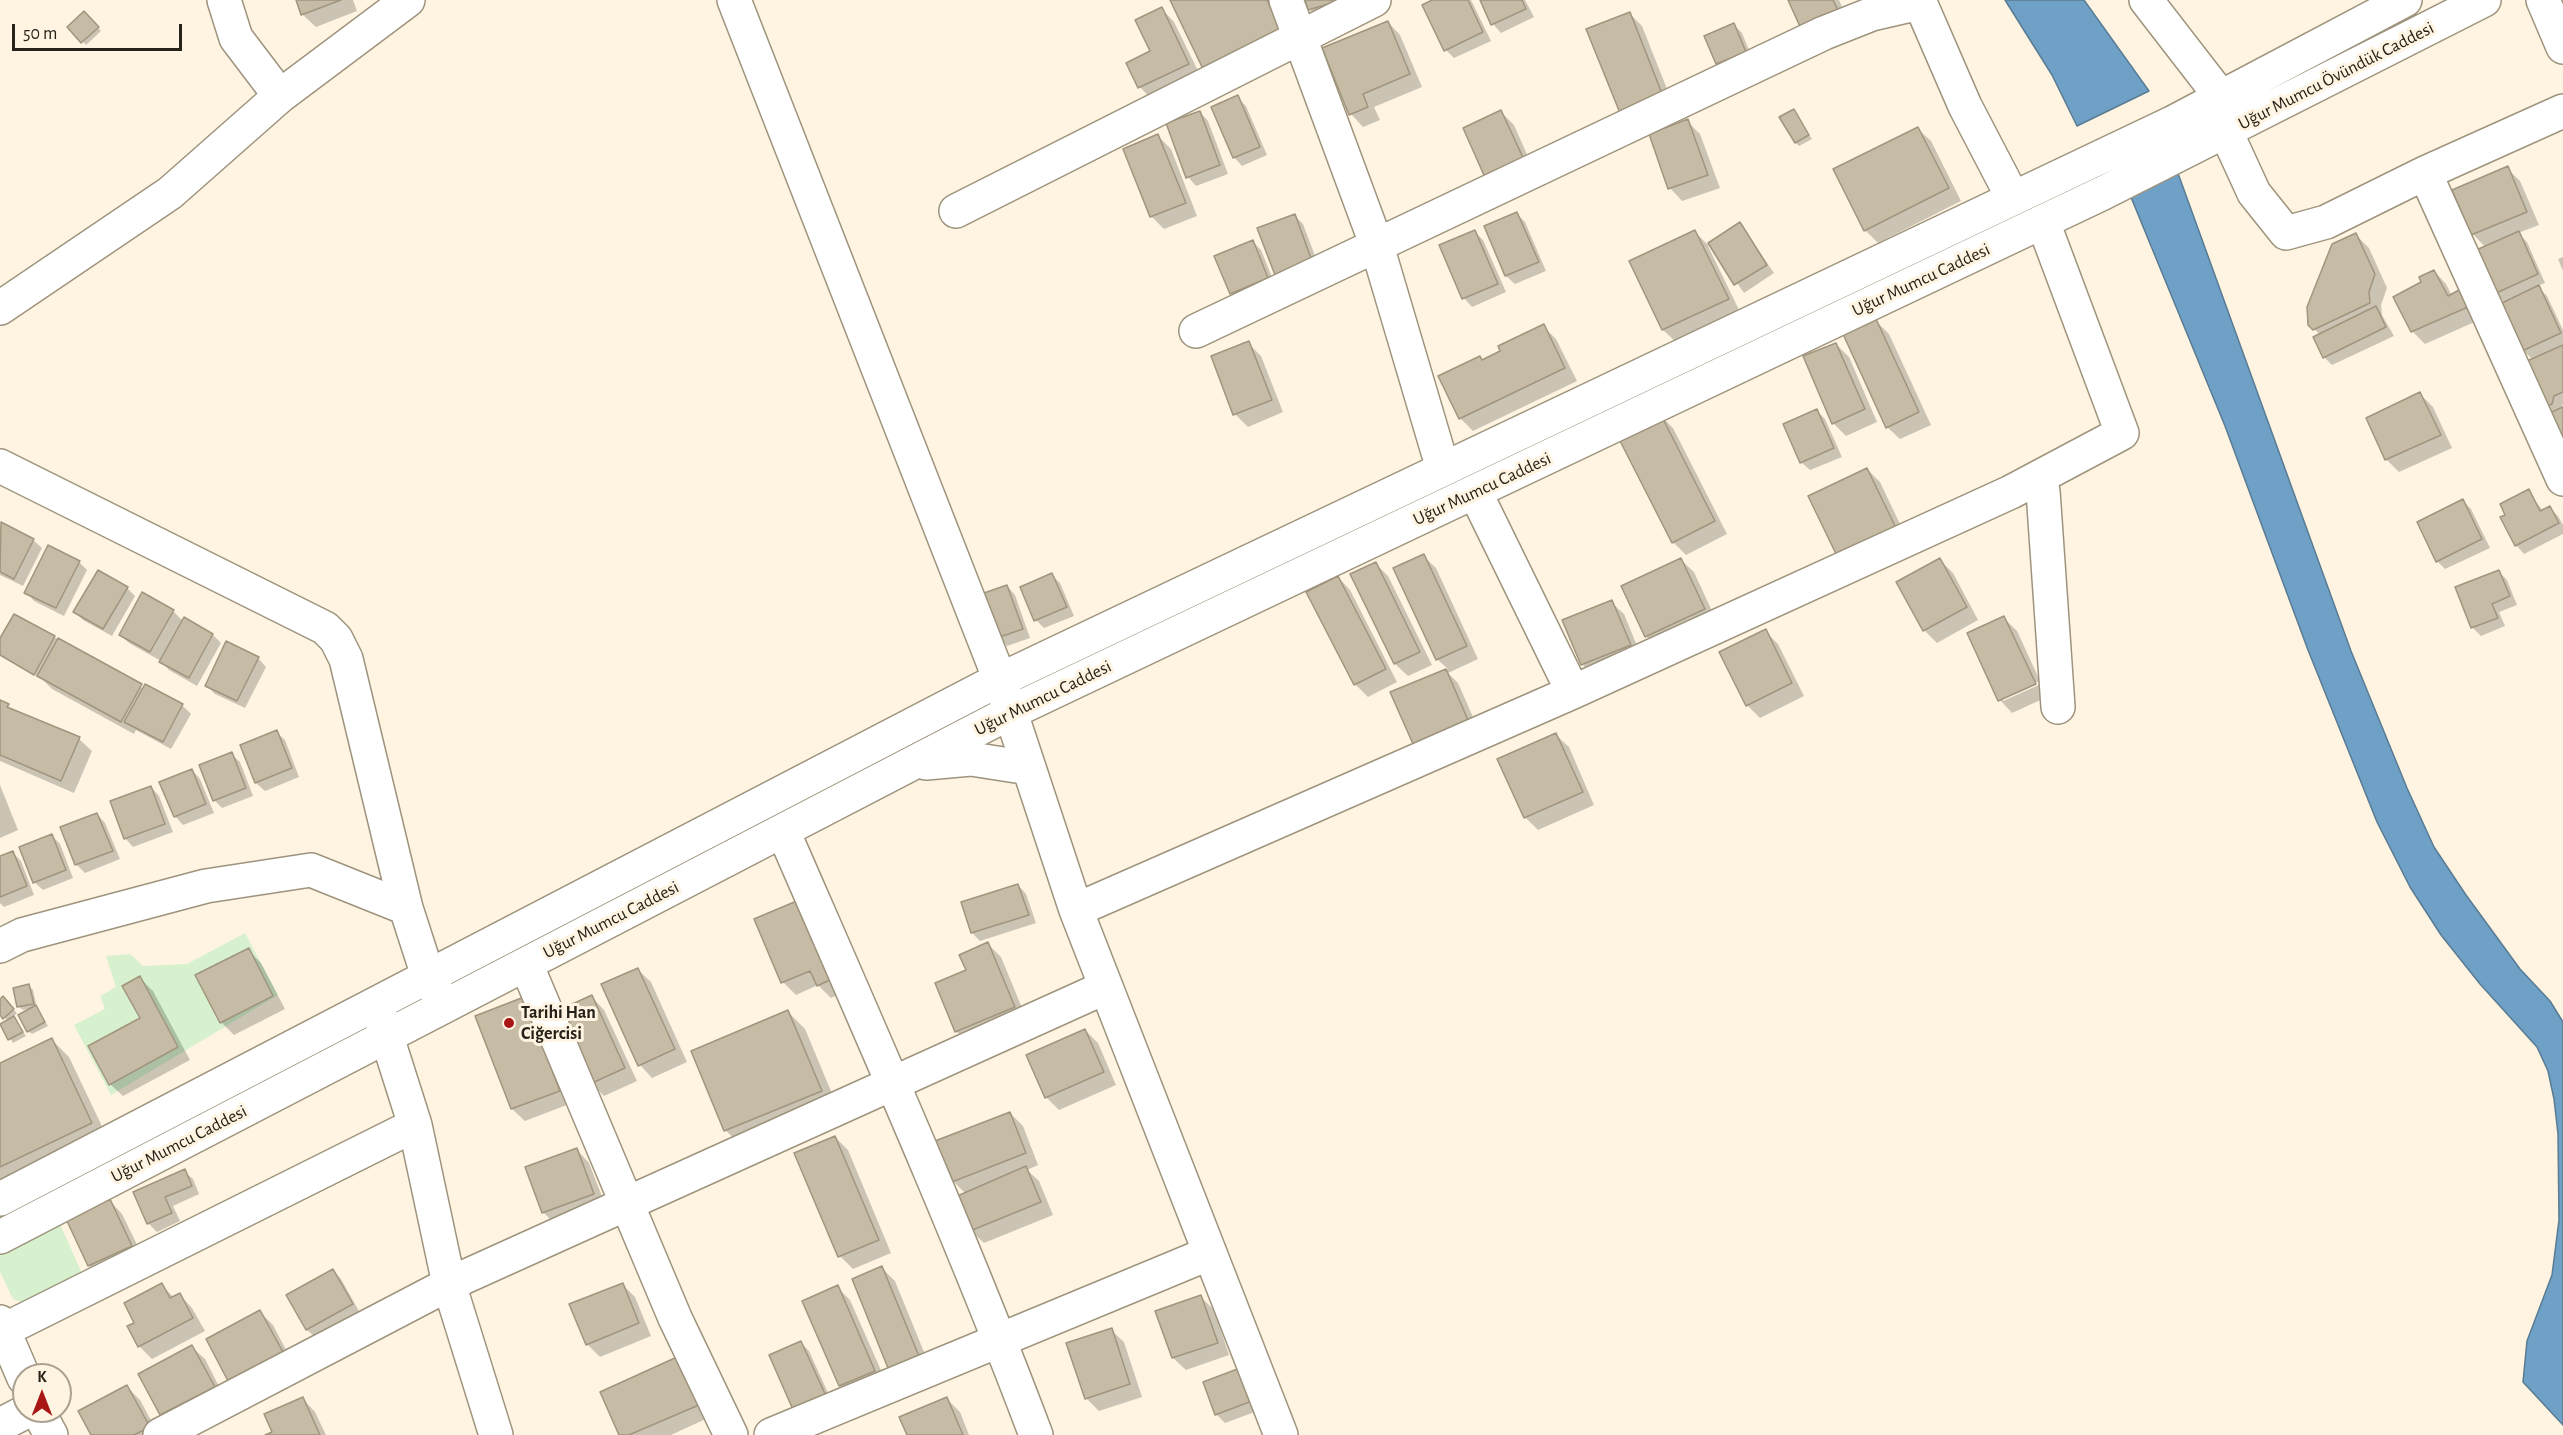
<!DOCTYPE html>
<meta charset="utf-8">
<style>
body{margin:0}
#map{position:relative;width:2563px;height:1435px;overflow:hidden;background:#fef4e1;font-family:"Alegreya Sans",sans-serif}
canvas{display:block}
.north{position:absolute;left:12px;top:1363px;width:60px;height:60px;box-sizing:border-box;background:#fef4e1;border:2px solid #a8a091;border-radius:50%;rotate:0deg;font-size:16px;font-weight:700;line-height:24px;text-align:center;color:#262219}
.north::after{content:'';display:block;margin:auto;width:21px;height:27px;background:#a81514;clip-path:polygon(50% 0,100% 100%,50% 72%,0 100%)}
.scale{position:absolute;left:12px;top:24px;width:170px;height:27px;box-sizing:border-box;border:3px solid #262219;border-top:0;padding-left:8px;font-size:18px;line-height:21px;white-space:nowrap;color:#262219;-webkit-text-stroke:4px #fef4e1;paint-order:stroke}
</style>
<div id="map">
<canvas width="2563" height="1435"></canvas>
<div class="north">K</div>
<div class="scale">50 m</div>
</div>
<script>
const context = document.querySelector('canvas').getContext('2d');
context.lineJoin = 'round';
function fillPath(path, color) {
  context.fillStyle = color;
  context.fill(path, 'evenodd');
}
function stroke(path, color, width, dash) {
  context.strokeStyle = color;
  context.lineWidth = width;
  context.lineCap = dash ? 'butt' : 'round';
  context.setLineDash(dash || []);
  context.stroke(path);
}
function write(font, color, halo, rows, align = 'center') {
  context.font = font + ' "Alegreya Sans",sans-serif';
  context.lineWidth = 6;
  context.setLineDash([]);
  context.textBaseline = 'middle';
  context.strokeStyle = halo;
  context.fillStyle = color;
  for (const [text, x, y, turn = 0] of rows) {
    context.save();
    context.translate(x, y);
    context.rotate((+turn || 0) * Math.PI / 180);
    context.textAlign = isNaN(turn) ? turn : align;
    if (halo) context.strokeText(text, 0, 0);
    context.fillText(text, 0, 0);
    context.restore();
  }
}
const green = new Path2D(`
 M 245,933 L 278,995 L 111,1095 L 74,1025 L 105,1009 L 100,996 L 116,987 L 106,956 L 130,954 L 143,966 L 187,964 Z
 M 56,1215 L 85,1280 L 32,1306 L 13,1299 L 0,1272 L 0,1244 Z`);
const water = new Path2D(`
 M 2005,0 L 2084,0 L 2149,91 L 2077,126 L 2052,75 Z
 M 2175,165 L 2351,651 L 2407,788 L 2434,847 L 2466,895 L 2520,969 L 2550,1001 L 2563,1022 L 2563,1425 L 2523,1382 L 2527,1341 L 2552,1275 L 2559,1220 L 2558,1134 L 2554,1099 L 2548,1071 L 2537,1047 L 2480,984 L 2441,935 L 2410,887 L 2377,822 L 2308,650 L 2225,426 L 2128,190 Z`);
const shadow = new Path2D(`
 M 297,0 L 353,0 L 357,11 L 316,27 L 303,15 Z
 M 1307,0 L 1371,0 L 1322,22 L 1309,9 Z
 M 1436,0 L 1471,0 L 1491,41 L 1454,58 L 1446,50 Z
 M 1481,0 L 1525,0 L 1534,17 L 1501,33 L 1493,24 Z
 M 1790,0 L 1839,0 L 1851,27 Z
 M 1162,9 L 1174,22 L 1201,77 L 1152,100 L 1140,87 L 1128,63 L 1152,52 Z
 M 84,13 L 101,31 L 86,45 L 69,27 Z
 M 1629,13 L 1642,26 L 1675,109 L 1634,125 Z
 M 1388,22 L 1400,35 L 1422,87 L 1374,107 L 1380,120 L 1363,127 L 1351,114 Z
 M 1734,25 L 1742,33 L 1753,60 L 1725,72 L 1717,64 Z
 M 1237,97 L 1246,106 L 1267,155 L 1242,166 L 1234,157 Z
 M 1793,111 L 1812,139 L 1799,146 L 1796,143 Z
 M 1200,112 L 1208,121 L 1228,174 L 1196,186 L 1188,177 Z
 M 1501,112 L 1514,125 L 1537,177 L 1488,181 Z
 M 1687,121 L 1700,134 L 1720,188 L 1682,201 L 1670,188 Z
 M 1918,129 L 1931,141 L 1961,201 L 1878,243 L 1865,230 Z
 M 1158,136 L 1171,149 L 1197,216 L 1164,229 L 1151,216 Z
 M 2507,168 L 2520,181 L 2539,225 L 2518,233 L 2527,242 L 2545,283 L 2537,286 L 2547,296 L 2563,330 L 2563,404 L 2561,410 L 2563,409 L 2563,457 L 2533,360 L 2523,350 L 2505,303 L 2495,293 L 2486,248 L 2473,234 L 2454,190 Z
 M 1517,214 L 1525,222 L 1546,271 L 1515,284 L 1506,276 L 1486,227 Z
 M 1294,215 L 1303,224 L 1320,269 L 1284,282 L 1276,274 Z
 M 1740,224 L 1774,273 L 1744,293 L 1710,244 L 1708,246 L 1740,312 L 1676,342 L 1663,330 L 1631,262 L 1695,232 L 1708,245 Z
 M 1475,232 L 1483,240 L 1506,292 L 1472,307 L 1464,298 Z
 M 2356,235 L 2369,248 L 2387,288 L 2381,305 L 2382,315 L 2394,336 L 2332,365 L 2324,357 L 2320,335 L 2310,324 Z
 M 1253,242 L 1261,250 L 1276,287 L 1239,301 L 1231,293 Z
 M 2563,257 L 2563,271 L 2558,259 Z
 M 2434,271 L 2446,284 L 2452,296 L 2459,292 L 2472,305 L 2479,320 L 2425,344 L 2412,331 L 2423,283 Z
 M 1876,321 L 1889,334 L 1931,425 L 1900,439 L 1887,427 Z
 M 1543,326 L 1556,339 L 1577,381 L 1473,431 L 1460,418 L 1483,361 Z
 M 1248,343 L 1261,356 L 1283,412 L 1248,427 L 1235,414 Z
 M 1836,344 L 1849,357 L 1877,422 L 1846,436 L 1833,423 Z
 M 2420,394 L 2433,407 L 2452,448 L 2399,472 L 2387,460 L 2368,418 Z
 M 1817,411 L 1825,419 L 1842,457 L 1810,470 L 1801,462 Z
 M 1660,415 L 1673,428 L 1727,534 L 1686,555 L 1673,542 Z
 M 1867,469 L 1880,482 L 1908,541 L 1851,568 Z
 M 2528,491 L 2543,511 L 2550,508 L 2558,516 L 2563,525 L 2563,534 L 2524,554 L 2516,545 Z
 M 2463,501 L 2471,509 L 2490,548 L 2445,569 L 2437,561 Z
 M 2,524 L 33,540 L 42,548 L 23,586 L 0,575 Z
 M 1423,556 L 1436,568 L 1478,659 L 1448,673 L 1458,683 L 1480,733 L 1427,756 L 1414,743 L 1392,693 L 1448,669 L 1437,659 Z
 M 1681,560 L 1694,572 L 1717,622 L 1659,649 L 1646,636 Z
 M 1940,560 L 1953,573 L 1978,620 L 1937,643 L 1924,630 Z
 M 79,562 L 87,570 L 64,616 L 34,601 L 26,592 Z
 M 1375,563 L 1388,576 L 1432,665 L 1408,676 L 1395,664 L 1352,575 Z
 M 2499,572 L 2507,580 L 2517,605 L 2499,612 L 2505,626 L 2481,636 L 2472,627 Z
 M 1052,575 L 1060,583 L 1074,616 L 1044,628 L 1036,620 Z
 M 1338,577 L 1350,590 L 1397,682 L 1368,697 L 1355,684 Z
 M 1007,586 L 1015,595 L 1030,638 L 1007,646 L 999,638 Z
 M 127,588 L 135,596 L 112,636 L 83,620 L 75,612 Z
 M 1611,602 L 1624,614 L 1642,658 L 1595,677 L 1582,664 Z
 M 173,611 L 183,621 L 184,619 L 213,635 L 221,643 L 197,686 L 169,670 L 161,661 L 129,643 L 120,635 Z
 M 2004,618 L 2017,631 L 2040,681 L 2003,697 L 2003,701 L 2041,684 L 2047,697 L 2012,713 L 2000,700 Z
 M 1765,631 L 1778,644 L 1804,696 L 1760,718 L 1747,705 Z
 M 54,637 L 144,689 L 146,686 L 182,705 L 191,714 L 171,749 L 136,730 L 134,734 L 52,689 L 43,680 L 0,656 L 0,641 Z
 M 258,658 L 266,667 L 245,708 L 215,694 L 206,685 Z
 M 0,702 L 13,711 L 79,739 L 92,751 L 74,793 L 0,761 Z
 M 276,732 L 285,740 L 299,777 L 265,791 L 256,783 L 242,746 Z
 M 1556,735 L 1569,747 L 1594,805 L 1538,830 L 1525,817 Z
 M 231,754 L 240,762 L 253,796 L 222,808 L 214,800 Z
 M 192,770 L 200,779 L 214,813 L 183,825 L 175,816 Z
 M 0,785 L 18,830 L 0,838 Z
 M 151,787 L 159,796 L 173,832 L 133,847 L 125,838 Z
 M 97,814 L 105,823 L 120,859 L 85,873 L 77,865 L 62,828 Z
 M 52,836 L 60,844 L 73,878 L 43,890 L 34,882 Z
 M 12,852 L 21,861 L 34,895 L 4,907 L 0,903 L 0,857 Z
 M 1018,885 L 1026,894 L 1036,923 L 980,941 L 972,933 Z
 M 798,902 L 844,992 L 831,998 L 818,985 L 796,995 L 783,982 Z
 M 988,944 L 1001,957 L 1027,1020 L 969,1044 L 956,1031 L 968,971 Z
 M 248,950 L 261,963 L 285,1009 L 234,1035 L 221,1022 L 197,976 Z
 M 638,970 L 651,982 L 687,1062 L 652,1078 L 640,1065 Z
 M 140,978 L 153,991 L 190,1060 L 123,1096 L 110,1084 L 142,1019 Z
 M 29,986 L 33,990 L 37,1008 L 48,1026 L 32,1034 L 28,1031 L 32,1008 L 23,1010 L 19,1007 L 15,989 Z
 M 592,997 L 604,1010 L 637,1081 L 604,1096 L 591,1083 Z
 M 3,999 L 17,1013 L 13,1017 L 26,1036 L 13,1043 L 2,1025 L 8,1021 L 0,1013 L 0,1001 Z
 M 524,999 L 572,1103 L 525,1121 L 512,1109 L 477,1017 Z
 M 788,1012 L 805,1029 L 838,1108 L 743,1147 L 725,1130 Z
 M 1085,1030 L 1098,1043 L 1116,1085 L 1059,1110 L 1046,1097 Z
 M 52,1040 L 69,1057 L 109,1141 L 0,1192 L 0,1064 Z
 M 1010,1113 L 1023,1126 L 1038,1165 L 1027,1170 L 1039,1181 L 1053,1215 L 984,1243 L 971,1231 L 966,1194 L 953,1181 Z
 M 835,1137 L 848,1150 L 891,1253 L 853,1269 L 840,1256 L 796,1154 Z
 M 577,1150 L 589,1163 L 606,1207 L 556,1225 L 543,1212 Z
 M 184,1171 L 193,1179 L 199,1194 L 173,1206 L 180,1221 L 157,1232 L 148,1223 L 135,1193 Z
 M 110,1201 L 122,1214 L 144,1259 L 102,1278 L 89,1265 Z
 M 882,1268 L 895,1281 L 933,1374 L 904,1385 Z
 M 333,1270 L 341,1279 L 360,1313 L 316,1338 L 307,1330 L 288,1295 Z
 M 162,1285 L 174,1298 L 180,1295 L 192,1308 L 205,1331 L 152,1359 L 139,1346 L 136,1323 Z
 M 623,1285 L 635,1297 L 651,1336 L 600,1357 L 587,1344 Z
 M 837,1287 L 850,1300 L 887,1384 L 853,1398 L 841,1386 L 804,1302 Z
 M 1201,1297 L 1214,1310 L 1229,1355 L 1186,1370 L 1173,1358 Z
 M 260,1312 L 273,1325 L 294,1365 L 242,1393 Z
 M 1111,1330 L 1124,1342 L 1142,1397 L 1099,1411 L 1086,1398 Z
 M 801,1343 L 809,1351 L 834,1406 L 804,1420 Z
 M 192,1347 L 205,1359 L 226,1400 L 174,1427 L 162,1415 L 140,1374 Z
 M 677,1359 L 710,1417 L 671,1435 L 620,1435 Z
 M 1205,1383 L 1268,1407 L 1225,1423 L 1216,1414 Z
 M 127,1387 L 140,1400 L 159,1435 L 92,1435 Z
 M 303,1399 L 315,1412 L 326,1435 L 268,1435 L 274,1432 Z
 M 947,1399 L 960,1412 L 969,1435 L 909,1435 Z`);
const building = new Path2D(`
 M 296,0 L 341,0 L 301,15 Z
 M 1170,0 L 1267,0 L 1282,32 L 1203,69 Z
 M 1305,0 L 1342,0 L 1308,10 Z
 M 1432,0 L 1468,0 L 1483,32 L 1444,51 L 1422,5 Z
 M 1480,0 L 1522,0 L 1526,9 L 1491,25 Z
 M 1788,0 L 1833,0 L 1840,14 L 1802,31 Z
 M 1162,7 L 1189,64 L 1138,88 L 1126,63 L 1150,51 L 1135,20 Z
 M 84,11 L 99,27 L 81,43 L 67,27 Z
 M 1630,12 L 1663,96 L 1620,113 L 1586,29 Z
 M 1388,21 L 1410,74 L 1363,94 L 1368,107 L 1349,115 L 1322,48 Z
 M 1734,23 L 1746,52 L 1716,64 L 1704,36 Z
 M 1238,95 L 1260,147 L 1233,158 L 1211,107 Z
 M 1794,109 L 1809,135 L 1795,143 L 1779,117 Z
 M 1501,110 L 1526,164 L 1487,182 L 1463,128 Z
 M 1200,111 L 1220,165 L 1186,178 L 1166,123 Z
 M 1688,119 L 1708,175 L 1668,189 L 1649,134 Z
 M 1918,127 L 1949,188 L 1864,231 L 1833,169 Z
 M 1158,134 L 1186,203 L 1150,217 L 1123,149 Z
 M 2508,166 L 2527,212 L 2471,235 L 2452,190 Z
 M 1517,212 L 1539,262 L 1505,276 L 1484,226 Z
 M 1295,214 L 1312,261 L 1275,275 L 1257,228 Z
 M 1740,222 L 1767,265 L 1734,285 L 1708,243 Z
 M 1475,230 L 1498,284 L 1462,299 L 1439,245 Z
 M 1695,230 L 1729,299 L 1662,330 L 1629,261 Z
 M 2519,231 L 2538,274 L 2494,294 L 2474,251 Z
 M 2356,233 L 2375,274 L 2369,292 L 2370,303 L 2313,330 L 2308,325 L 2307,307 L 2332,244 Z
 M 1253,240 L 1268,278 L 1230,294 L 1214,256 Z
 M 2434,270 L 2448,296 L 2459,290 L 2468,307 L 2411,332 L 2393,297 L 2421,282 L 2419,277 Z
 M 2539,285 L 2561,333 L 2522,351 L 2500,304 Z
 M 2376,306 L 2386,327 L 2323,358 L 2313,337 Z
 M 1876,319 L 1919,412 L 1886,428 L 1843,334 Z
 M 1544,324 L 1565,368 L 1459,419 L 1438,376 L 1480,356 L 1482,360 L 1500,351 L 1498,346 Z
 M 1249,341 L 1272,400 L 1233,415 L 1211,356 Z
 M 1836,343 L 1865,409 L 1832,424 L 1803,356 Z
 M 2563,345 L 2563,392 L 2554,396 L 2552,404 L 2541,409 L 2527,361 Z
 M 2420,392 L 2441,435 L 2385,460 L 2366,418 Z
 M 2563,407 L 2563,457 L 2543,416 Z
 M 1817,409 L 1834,448 L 1800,463 L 1783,424 Z
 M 1660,413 L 1715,521 L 1672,543 L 1617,435 Z
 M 1867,468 L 1896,528 L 1837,556 L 1808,496 Z
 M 2529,489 L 2540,511 L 2550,506 L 2559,523 L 2515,546 L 2500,517 L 2505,515 L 2500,504 Z
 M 2463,499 L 2482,539 L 2436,562 L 2417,522 Z
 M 1,522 L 34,539 L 14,579 L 0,572 Z
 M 48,545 L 80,561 L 56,608 L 24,593 Z
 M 1424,554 L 1467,646 L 1436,660 L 1393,568 Z
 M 1681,558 L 1705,609 L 1645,637 L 1621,586 Z
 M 1940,558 L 1967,607 L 1923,631 L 1896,582 Z
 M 1376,562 L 1420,652 L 1394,664 L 1350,574 Z
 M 98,570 L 128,587 L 103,629 L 73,612 Z
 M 2499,570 L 2510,596 L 2492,604 L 2498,618 L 2471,628 L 2455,587 Z
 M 1052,573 L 1067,607 L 1034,621 L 1020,587 Z
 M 1338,576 L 1386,669 L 1354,685 L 1306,592 Z
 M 1007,585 L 1023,629 L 997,638 L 981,594 Z
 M 142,592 L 174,610 L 150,652 L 119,635 Z
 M 1612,600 L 1631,645 L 1581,665 L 1562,620 Z
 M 14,614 L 55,636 L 34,675 L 0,655 L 0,638 Z
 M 2004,616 L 2036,684 L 1998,701 L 1967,633 Z
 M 184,617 L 213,634 L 189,678 L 159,662 Z
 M 1766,629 L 1792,683 L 1746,706 L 1719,652 Z
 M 58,638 L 142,684 L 121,722 L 37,676 Z
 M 226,641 L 259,657 L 237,701 L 205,686 Z
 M 1446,669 L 1468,720 L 1413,744 L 1390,692 Z
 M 145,684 L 183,704 L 163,742 L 124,722 Z
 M 0,700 L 9,704 L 7,707 L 80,737 L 61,781 L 0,755 Z
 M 277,730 L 292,768 L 255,783 L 240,745 Z
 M 1556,733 L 1583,792 L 1524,818 L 1497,759 Z
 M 232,752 L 246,788 L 213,801 L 199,765 Z
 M 192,769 L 206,804 L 174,817 L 159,782 Z
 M 151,786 L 165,824 L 124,839 L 110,801 Z
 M 97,813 L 113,851 L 75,865 L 60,827 Z
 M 52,834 L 66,870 L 33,883 L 19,847 Z
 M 13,851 L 27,886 L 0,897 L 0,856 Z
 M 1018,884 L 1029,915 L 971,933 L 961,902 Z
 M 799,900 L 832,979 L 817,986 L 810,971 L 781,983 L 754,919 Z
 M 988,942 L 1015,1007 L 955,1032 L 935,983 L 966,970 L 959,955 Z
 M 249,948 L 273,996 L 220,1023 L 195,975 Z
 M 638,968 L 675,1049 L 638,1066 L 601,984 Z
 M 140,976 L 178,1047 L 109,1085 L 88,1046 L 140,1018 L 122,986 Z
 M 29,984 L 34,1004 L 17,1007 L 13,988 Z
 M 592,995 L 625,1068 L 590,1084 L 557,1011 Z
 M 3,996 L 14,1009 L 3,1019 L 0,1015 L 0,999 Z
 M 524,997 L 560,1091 L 511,1109 L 475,1016 Z
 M 36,1005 L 45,1022 L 27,1032 L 18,1015 Z
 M 788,1010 L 822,1091 L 724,1131 L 691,1051 Z
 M 14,1016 L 23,1032 L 8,1040 L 0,1024 Z
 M 1085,1029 L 1104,1072 L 1045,1098 L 1026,1055 Z
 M 52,1038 L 92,1123 L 0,1167 L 0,1063 Z
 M 1010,1112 L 1026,1153 L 952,1182 L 935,1141 Z
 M 835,1136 L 879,1240 L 838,1257 L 794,1153 Z
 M 577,1148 L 594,1194 L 542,1213 L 525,1167 Z
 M 1026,1166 L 1041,1202 L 970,1231 L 955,1197 Z
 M 185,1169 L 192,1186 L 165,1197 L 172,1213 L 147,1224 L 133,1192 Z
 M 110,1199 L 132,1246 L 88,1266 L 66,1219 Z
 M 882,1266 L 921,1361 L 890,1373 L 852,1279 Z
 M 333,1269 L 353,1304 L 306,1330 L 286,1295 Z
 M 162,1283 L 170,1298 L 180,1293 L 193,1318 L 138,1347 L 127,1326 L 134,1323 L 124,1303 Z
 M 623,1283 L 639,1323 L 586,1345 L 569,1304 Z
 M 838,1285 L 875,1371 L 839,1386 L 802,1301 Z
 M 1201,1295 L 1218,1343 L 1172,1358 L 1155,1311 Z
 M 260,1310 L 283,1352 L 228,1381 L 206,1339 Z
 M 1112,1328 L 1130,1384 L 1085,1399 L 1066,1343 Z
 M 801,1341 L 827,1398 L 794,1412 L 769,1355 Z
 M 192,1345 L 215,1387 L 160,1415 L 138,1374 Z
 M 677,1357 L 699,1405 L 629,1435 L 619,1435 L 600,1392 Z
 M 1248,1365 L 1260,1398 L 1215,1415 L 1203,1382 Z
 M 127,1385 L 150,1427 L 134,1435 L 91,1435 L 78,1411 Z
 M 303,1397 L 320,1435 L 265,1435 L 272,1432 L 264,1414 Z
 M 947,1397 L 963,1435 L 907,1435 L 899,1417 Z`);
const minor = new Path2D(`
 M 224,0 L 236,38 L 280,96
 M 734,0 L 1000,680 L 1076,910 L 1281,1435
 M 1286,0 L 1377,246 L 1443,469
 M 1919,0 L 1965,106 L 2013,198
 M 2146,0 L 2221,97
 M 2543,0 L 2563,47
 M 2226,132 L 2254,193 L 2286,233 L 2326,222 L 2425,173 L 2563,111
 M 2425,173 L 2563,479
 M 956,211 L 1374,0
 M 0,308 L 170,193 L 280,96 L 408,0
 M 1196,331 L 1824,33 L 1872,14 L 1920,3
 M 0,466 L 325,628 L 336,639 L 346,659 L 406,908 L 428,976 L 439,996
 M 2038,478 L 2043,491 L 2058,707
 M 1475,492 L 1573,692
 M 926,763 L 971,759 L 1029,768
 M 783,831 C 870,1031 959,1231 1036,1435
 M 1076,910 L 1573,692 L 2011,492 L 2122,433 L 2043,222
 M 0,946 L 22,935 L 206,886 L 311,870 L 406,908
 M 526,964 L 675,1318 L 731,1435
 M 380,1015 L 415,1125 L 449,1284 L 496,1435
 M 0,1199 L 985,687 L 2172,123 L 2405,0
 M 0,1237 L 1011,712 L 2103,193 L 2484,0
 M 0,1322 L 24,1378
 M 4,1330 L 415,1125
 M 38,1411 L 51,1435
 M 0,1425 L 27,1411
 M 160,1435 L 449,1284 L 1106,987
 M 771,1435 L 1210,1253`);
const markers = [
 [509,1023,6,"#a81514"]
];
const streetNames = [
 ["Uğur Mumcu Övündük Caddesi",2336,76,-27],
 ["Uğur Mumcu Caddesi",1921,280,-25],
 ["Uğur Mumcu Caddesi",1482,489,-25],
 ["Uğur Mumcu Caddesi",1043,698,-26],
 ["Uğur Mumcu Caddesi",611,920,-27],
 ["Uğur Mumcu Caddesi",179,1144,-27]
];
const poiNames = [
 ["Tarihi Han",521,1013],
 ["Ciğercisi",521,1034]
];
fillPath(green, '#d7f0ce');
fillPath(water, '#6fa1c7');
stroke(water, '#597b93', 1.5);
fillPath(shadow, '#0003');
fillPath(building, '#c6bba4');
stroke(building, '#a0957e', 1.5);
stroke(minor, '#9e947d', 36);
stroke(minor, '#fff', 33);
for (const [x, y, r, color] of markers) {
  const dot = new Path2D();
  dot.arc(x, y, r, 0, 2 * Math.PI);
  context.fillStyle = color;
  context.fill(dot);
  stroke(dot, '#fef4e1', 2);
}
write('18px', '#262219', '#fef4e1', streetNames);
write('bold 18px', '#262219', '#fef4e1', poiNames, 'left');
</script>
